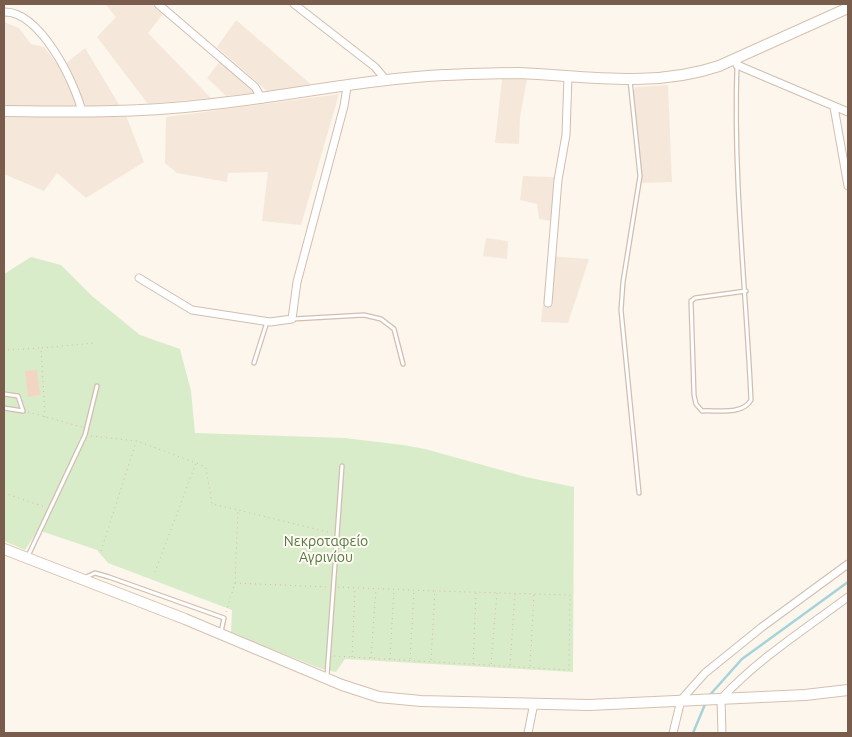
<!DOCTYPE html>
<meta charset="utf-8">
<style>
body{margin:0}
#map{position:relative;width:852px;height:737px;overflow:hidden;background:#fdf6ec;font-family:Ubuntu,sans-serif}
canvas{display:block}
.frame{position:absolute;inset:0;border:5px solid #7a5c4d;pointer-events:none}
</style>
<div id="map">
<canvas width="852" height="737"></canvas>
<div class="frame"></div>
</div>
<script>
const context = document.querySelector('canvas').getContext('2d');
context.lineJoin = 'round';
function fillPath(path, color) {
  context.fillStyle = color;
  context.fill(path, 'evenodd');
}
function stroke(path, color, width, dash) {
  context.strokeStyle = color;
  context.lineWidth = width;
  context.lineCap = dash ? 'butt' : 'round';
  context.setLineDash(dash || []);
  context.stroke(path);
}
function write(font, color, halo, rows, align = 'center') {
  context.font = font + ' Ubuntu,sans-serif';
  context.lineWidth = 4;
  context.setLineDash([]);
  context.textBaseline = 'middle';
  context.strokeStyle = halo;
  context.fillStyle = color;
  for (const [text, x, y, turn = 0] of rows) {
    context.save();
    context.translate(x, y);
    context.rotate((+turn || 0) * Math.PI / 180);
    context.textAlign = isNaN(turn) ? turn : align;
    if (halo) context.strokeText(text, 0, 0);
    context.fillText(text, 0, 0);
    context.restore();
  }
}
const residential = new Path2D(`
 M 107,4 L 151,4 L 163,14 L 148,33 L 211,98 L 148,104 L 97,37 L 116,17 L 106,5 Z
 M 236,20 L 313,86 L 267,91 L 217,47 Z
 M 4,22 L 19,28 L 31,44 L 44,47 L 60,68 L 85,48 L 127,118 L 144,162 L 86,198 L 57,173 L 44,191 L 6,175 L 4,176 Z
 M 220,61 L 253,88 L 254,93 L 226,96 L 207,78 Z
 M 502,79 L 527,79 L 520,117 L 519,144 L 495,143 Z
 M 668,85 L 672,182 L 641,183 L 633,91 L 636,87 Z
 M 339,94 L 301,225 L 262,221 L 268,172 L 228,173 L 227,182 L 177,173 L 165,163 L 166,117 Z
 M 523,176 L 554,177 L 551,221 L 539,219 L 537,204 L 520,200 Z
 M 486,238 L 508,241 L 507,259 L 483,256 Z
 M 548,256 L 589,259 L 568,323 L 541,322 Z`);
const green = new Path2D(`
 M 31,257 L 61,265 L 92,296 L 140,335 L 180,349 L 191,391 L 195,433 L 344,438 L 403,445 L 425,449 L 526,477 L 574,487 L 573,672 L 345,659 L 336,672 L 322,669 L 231,633 L 232,610 L 108,563 L 97,550 L 38,530 L 25,550 L 4,541 L 4,274 Z`);
const stream = new Path2D(`
 M 708,697 L 742,659 L 848,582
 M 693,733 L 706,702`);
const building = new Path2D(`
 M 37,370 L 40,395 L 28,397 L 25,371 Z`);
const path = new Path2D(`
 M 8,350 L 40,348
 M 28,412 L 82,427
 M 45,417 L 41,348 L 94,343
 M 91,436 L 137,441 L 196,463 L 155,572
 M 197,463 L 206,468 L 212,504 L 238,510
 M 4,493 L 45,507
 M 101,551 L 136,442
 M 235,583 L 327,587
 M 338,587 L 435,591 L 431,660
 M 226,612 L 235,583 L 238,510 L 332,533
 M 334,656 L 569,670 L 570,595 L 435,591
 M 352,657 L 355,589
 M 371,658 L 376,589
 M 390,659 L 394,590
 M 410,659 L 414,591
 M 473,664 L 476,593
 M 491,664 L 497,593
 M 510,665 L 515,594
 M 530,666 L 534,595`);
const lane = new Path2D(`
 M 737,66 C 733,177 746,289 751,400 C 743,415 717,410 702,411 L 696,404 L 694,395 L 691,301 L 695,298 L 746,291
 M 630,80 L 640,176 L 623,282 L 621,310 L 639,493
 M 293,319 L 364,315 L 381,319 L 394,329 L 403,364
 M 254,363 L 267,322
 M 4,394 L 18,396 L 23,411 L 4,408
 M 28,556 L 85,435 L 97,386
 M 84,578 L 95,573 L 109,577 L 224,618 L 221,632
 M 327,676 L 342,466`);
const street = new Path2D(`
 M 158,4 L 255,87 L 262,99
 M 294,4 L 375,67 L 386,80
 M 4,12 C 40,11 75,82 82,112
 M 737,57 L 737,65 L 848,112
 M 834,107 L 848,186
 M 139,278 L 192,310 L 270,322 L 292,319 L 297,282 L 344,106 L 347,87
 M 548,303 L 558,180 L 566,135 L 568,76
 M 528,733 L 534,703
 M 673,733 L 681,700 L 705,673 L 762,627 L 848,564
 M 722,733 L 721,699 C 758,659 805,629 848,597`);
const secondary = new Path2D(`
 M 4,111 C 71,112 137,113 204,105 C 284,97 364,79 444,75 C 470,74 495,73 520,73 C 587,76 654,88 719,66 L 848,8
 M 4,549 L 185,619 L 342,685 L 379,697 L 421,701 L 589,705 L 805,695 L 848,690`);
const parkNames = [
 ["Νεκροταφείο",326,541],
 ["Αγρινίου",326,557]
];
fillPath(residential, '#f5e8da');
fillPath(green, '#d8ecc9');
stroke(stream, '#a5d3da', 2.5);
fillPath(building, '#f3d5c3');
stroke(lane, '#d1beb0', 5.5);
stroke(street, '#d1beb0', 9);
stroke(secondary, '#d6c0b0', 12);
stroke(path, '#d9b8a5', 1, [1, 4]);
stroke(lane, '#fff', 3);
stroke(street, '#fff', 7);
stroke(secondary, '#fff', 10);
write('14px', '#537a41', '#fffaf3', parkNames);
</script>
